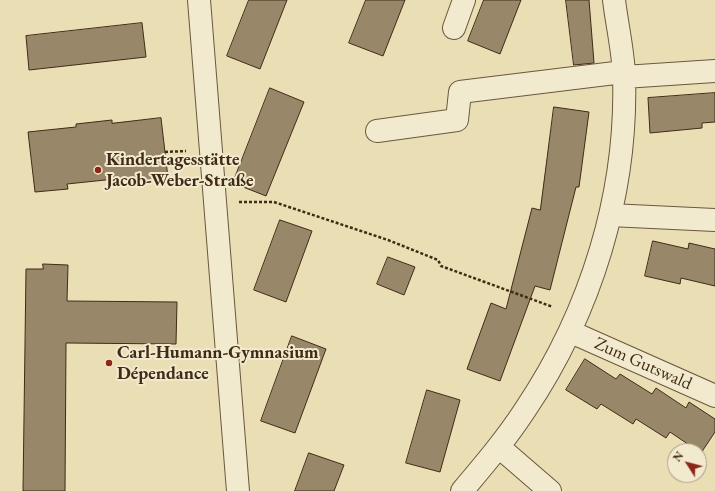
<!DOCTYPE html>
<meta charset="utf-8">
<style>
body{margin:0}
#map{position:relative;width:715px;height:491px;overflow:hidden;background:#e9deb4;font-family:"EB Garamond",serif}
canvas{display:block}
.north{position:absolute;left:667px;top:443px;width:40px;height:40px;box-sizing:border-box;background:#f1eace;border:1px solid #ab9e85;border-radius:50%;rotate:306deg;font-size:11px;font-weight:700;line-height:16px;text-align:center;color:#412b17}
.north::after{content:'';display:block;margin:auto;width:14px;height:18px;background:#8f2418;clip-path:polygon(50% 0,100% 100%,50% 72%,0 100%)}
</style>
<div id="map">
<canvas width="715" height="491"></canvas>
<div class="north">N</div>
</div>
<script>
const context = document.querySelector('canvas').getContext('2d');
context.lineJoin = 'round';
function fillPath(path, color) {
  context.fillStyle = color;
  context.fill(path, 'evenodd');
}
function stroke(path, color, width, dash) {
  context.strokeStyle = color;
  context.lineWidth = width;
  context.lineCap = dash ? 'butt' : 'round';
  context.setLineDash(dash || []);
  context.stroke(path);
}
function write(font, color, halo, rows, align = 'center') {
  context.font = font + ' "EB Garamond",serif';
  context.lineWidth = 4;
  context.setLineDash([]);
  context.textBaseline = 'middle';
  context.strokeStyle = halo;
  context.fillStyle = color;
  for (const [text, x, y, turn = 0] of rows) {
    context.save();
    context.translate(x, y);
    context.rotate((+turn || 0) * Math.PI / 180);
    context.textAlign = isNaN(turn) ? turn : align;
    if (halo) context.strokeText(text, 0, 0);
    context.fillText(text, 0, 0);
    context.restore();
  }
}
const building = new Path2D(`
 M 249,0 L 287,0 L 260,69 L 227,56 Z
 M 366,0 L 405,0 L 383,56 L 349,43 Z
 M 484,0 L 521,0 L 500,54 L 468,41 Z
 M 566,0 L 589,0 L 594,63 L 574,65 Z
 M 142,23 L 146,57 L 29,70 L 26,36 Z
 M 270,88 L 304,102 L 266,196 L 233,183 Z
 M 715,93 L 715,122 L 702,123 L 702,128 L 650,133 L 648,98 Z
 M 554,107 L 589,112 L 579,187 L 576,187 L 550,290 L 535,286 L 500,381 L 467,369 L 491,303 L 506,309 L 532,208 L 540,210 Z
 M 161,118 L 168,178 L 134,182 L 134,177 L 67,184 L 68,189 L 35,192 L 28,132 L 76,127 L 76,124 L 112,120 L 112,123 Z
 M 280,220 L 312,231 L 286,302 L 254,290 Z
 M 653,241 L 688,249 L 689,243 L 715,249 L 715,286 L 681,278 L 680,284 L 645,276 Z
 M 388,257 L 415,267 L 404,295 L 377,284 Z
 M 43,264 L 68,265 L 67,301 L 177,302 L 176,344 L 66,343 L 65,491 L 23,491 L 26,269 L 43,269 Z
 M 292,336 L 326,349 L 295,433 L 261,421 Z
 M 585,359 L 616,379 L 620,374 L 652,394 L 656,388 L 686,408 L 689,402 L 715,419 L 715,432 L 701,453 L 670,432 L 666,438 L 636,419 L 633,424 L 601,404 L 597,409 L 566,390 Z
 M 427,390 L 460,400 L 440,472 L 406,463 Z
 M 309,453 L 344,465 L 334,491 L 295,491 Z`);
const path = new Path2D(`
 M 165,152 L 186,151
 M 239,202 L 274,202 L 388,240 L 438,260 L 441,266 L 553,307`);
const minor = new Path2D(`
 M 199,0 L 238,491
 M 454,28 L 464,0
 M 624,77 L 715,71
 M 377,131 L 457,120 L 460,92 L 623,72
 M 610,215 L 715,220
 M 571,332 L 715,396
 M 499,447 L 550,491
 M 462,491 C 484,465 506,439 525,410 C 591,312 628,193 624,75 C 623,50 617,25 614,0`);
const markers = [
 [98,170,4,"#8f2418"],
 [109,363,4,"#8f2418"]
];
const poiNames = [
 ["Kindertagesstätte",106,160],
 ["Jacob-Weber-Straße",106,181],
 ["Carl-Humann-Gymnasium",117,353],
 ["Dépendance",117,374]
];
const streetNames = [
 ["Zum Gutswald",643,364,24]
];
fillPath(building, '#988869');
stroke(building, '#412b17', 1);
stroke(minor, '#6b583e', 24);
stroke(path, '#412b17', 2.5, [3, 2]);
stroke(minor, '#f1eace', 22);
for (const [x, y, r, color] of markers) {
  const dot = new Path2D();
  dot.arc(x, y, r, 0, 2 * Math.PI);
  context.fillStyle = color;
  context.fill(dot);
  stroke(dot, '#f1eace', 1.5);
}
write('bold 18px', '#412b17', '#f1eace', poiNames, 'left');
write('18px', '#412b17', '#f1eace', streetNames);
</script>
